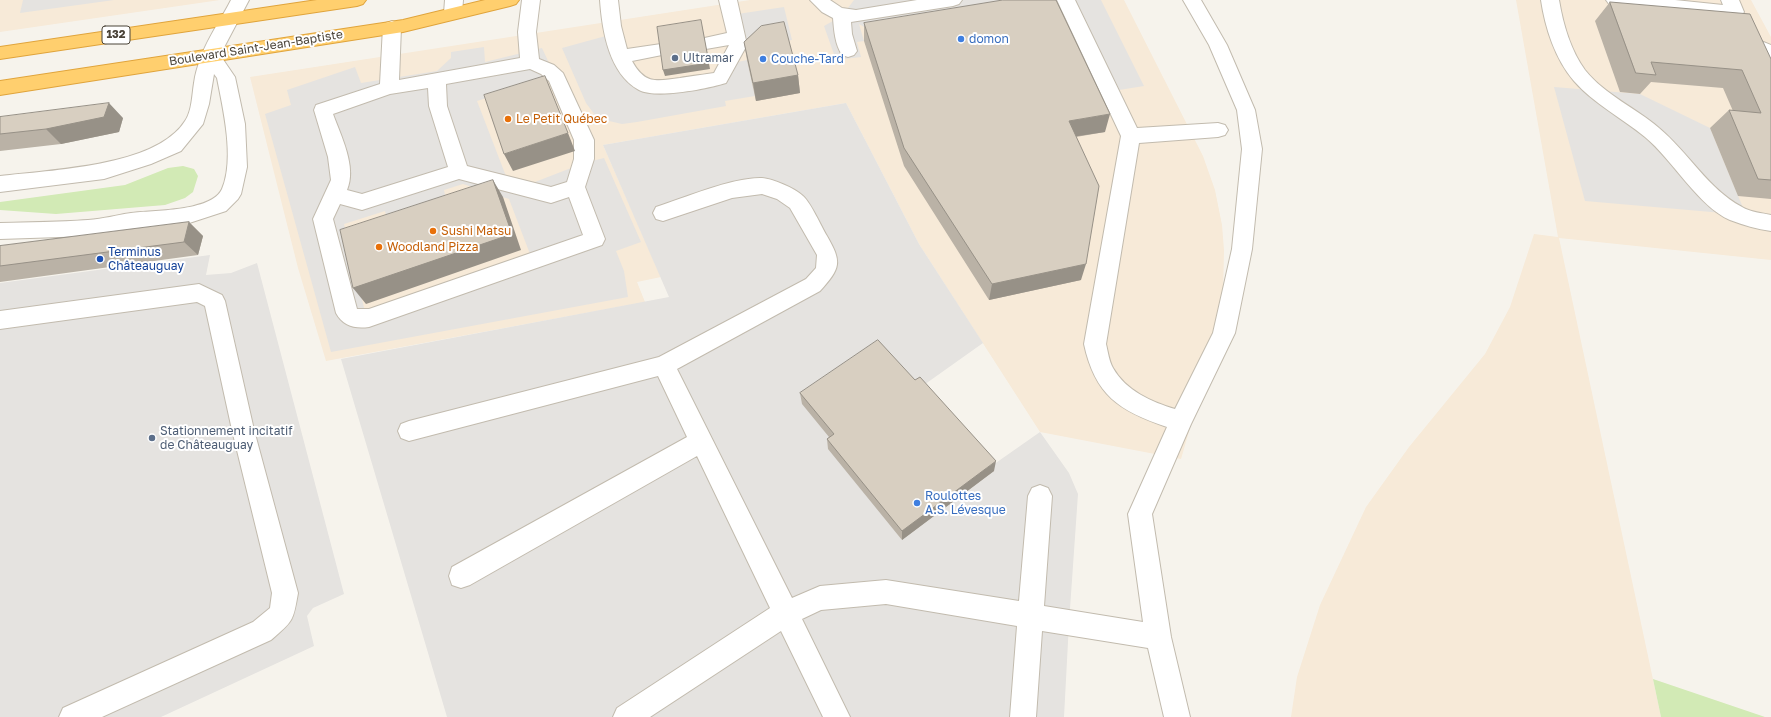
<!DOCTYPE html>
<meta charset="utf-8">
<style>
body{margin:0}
canvas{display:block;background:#f6f3ec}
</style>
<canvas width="1771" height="717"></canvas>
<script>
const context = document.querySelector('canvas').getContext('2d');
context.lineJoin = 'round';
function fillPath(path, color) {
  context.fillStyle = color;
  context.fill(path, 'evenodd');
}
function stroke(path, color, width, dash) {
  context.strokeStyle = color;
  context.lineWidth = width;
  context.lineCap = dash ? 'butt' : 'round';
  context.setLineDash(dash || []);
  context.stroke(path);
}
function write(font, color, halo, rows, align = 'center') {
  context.font = font + ' "Golos Text",sans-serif';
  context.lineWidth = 4;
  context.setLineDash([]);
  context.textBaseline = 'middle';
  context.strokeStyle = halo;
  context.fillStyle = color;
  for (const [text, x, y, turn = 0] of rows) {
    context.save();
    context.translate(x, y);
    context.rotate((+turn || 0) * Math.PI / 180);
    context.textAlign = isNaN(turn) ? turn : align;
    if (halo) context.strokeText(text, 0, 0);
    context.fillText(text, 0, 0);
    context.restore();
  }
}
const commercial = new Path2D(`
 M 0,0 L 220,0 L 0,32 Z
 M 750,0 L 1124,0 L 1203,156 L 1215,190 L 1222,225 L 1224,250 L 1223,295 L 1215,342 L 1181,459 L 1040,432 L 919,244 L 846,103 L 603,145 L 661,277 L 637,282 L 645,302 L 326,361 L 298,268 L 250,77 Z
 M 1516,0 L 1751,0 L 1771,37 L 1771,260 L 1559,238 L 1661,717 L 1291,717 L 1297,677 L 1320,605 L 1366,507 L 1409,447 L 1485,354 L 1510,307 L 1534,234 L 1558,237 Z`);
const green = new Path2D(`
 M 183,166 L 194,169 L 198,176 L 193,192 L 185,198 L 165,205 L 56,214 L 0,210 L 0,202 L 125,185 L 168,168 Z
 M 1653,679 L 1765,717 L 1661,717 Z`);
const parking = new Path2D(`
 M 23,0 L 114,0 L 20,13 Z
 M 854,0 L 1101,0 L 1144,86 L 1088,95 L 883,38 L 859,24 L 864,41 L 857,42 L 861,57 L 836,60 L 824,26 L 842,16 Z
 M 784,7 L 792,40 L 764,44 L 738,45 L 731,15 Z
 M 613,34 L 637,81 L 720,78 L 728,64 L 747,60 L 755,96 L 725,101 L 726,106 L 637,122 L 622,124 L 609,121 L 595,115 L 586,103 L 562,48 Z
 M 484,47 L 485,62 L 542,48 L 555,76 L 477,101 L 509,184 L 522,187 L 584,163 L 604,158 L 641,242 L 616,251 L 624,271 L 628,297 L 331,352 L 265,114 L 291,105 L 287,90 L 355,67 L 361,83 L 437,71 L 451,58 L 451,52 ZM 463,184 L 509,199 L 530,254 L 365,312 L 344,224 L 385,211 L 390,231 L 448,210 L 444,190 Z
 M 1554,87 L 1640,94 L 1710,128 L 1746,215 L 1585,201 Z
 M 846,103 L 919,244 L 983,343 L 914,392 L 835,444 L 902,540 L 994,471 L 990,467 L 1040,432 L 1069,473 L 1078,494 L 1069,623 L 1064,717 L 447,717 L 341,359 L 669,297 L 603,145 Z
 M 210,255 L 206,275 L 231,273 L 257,263 L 344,594 L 313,608 L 307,616 L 314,646 L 161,717 L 0,717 L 0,283 Z`);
const minor = new Path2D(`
 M 231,0 L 249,0 L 220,55 L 235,77 L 245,124 L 247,167 L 241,194 L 238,199 L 226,211 L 180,226 L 131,229 L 90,236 L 0,239 L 0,223 C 29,222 59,222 88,220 C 103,219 117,215 131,213 C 152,210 212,212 222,189 C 235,159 223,109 217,78 L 214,74 L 209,104 L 203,124 L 181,151 L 151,164 L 104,179 L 0,192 L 0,176 C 50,170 156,167 185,121 C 192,111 192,95 194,83 C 195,74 198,65 201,57 C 208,37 222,18 231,0 Z
 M 445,0 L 463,0 L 462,13 L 459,17 L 453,19 L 447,17 L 444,13 Z
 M 522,0 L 540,0 L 536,32 L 539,59 L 554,65 L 563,73 L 594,140 L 594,159 L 585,187 L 605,239 L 602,245 L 369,327 C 355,329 343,326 336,313 L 313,219 L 331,180 L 328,157 L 314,110 L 316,105 L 380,84 L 383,27 L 386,23 L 392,21 L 398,23 L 401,27 L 399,80 L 520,58 L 518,32 ZM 530,69 L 541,74 L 549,81 L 574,140 L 574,159 L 567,182 L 551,187 L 467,166 L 447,106 L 446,84 ZM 428,88 L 429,106 L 448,167 L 362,194 L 347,190 C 357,167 341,136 333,114 L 390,94 ZM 459,179 L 551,203 L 569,197 L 583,235 L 369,309 L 357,309 L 333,219 L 340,204 L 362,210 Z
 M 600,0 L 618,0 L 621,26 L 627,49 L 661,44 L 667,46 L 670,50 L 667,54 L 632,61 C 645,85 657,81 680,78 C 691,76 702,75 714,73 L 729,45 L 706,49 L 700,47 L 697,43 L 700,39 L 727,33 L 719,0 L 737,0 L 747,45 L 726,83 C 706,89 657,99 639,90 C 609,74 602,30 600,0 Z
 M 810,0 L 830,0 L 842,8 L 856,10 L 917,0 L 962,0 L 959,4 L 953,6 L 851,22 L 852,34 L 857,51 L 854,55 L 848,57 L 842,55 C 835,44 834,31 833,18 L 822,12 Z
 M 1057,0 L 1075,0 L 1137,128 L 1218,123 L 1225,125 L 1228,130 L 1225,135 L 1218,137 L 1139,143 L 1106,344 C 1108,352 1109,361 1113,368 C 1126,391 1152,402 1175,409 L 1213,333 L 1232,249 L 1242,149 L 1237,110 L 1209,45 L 1183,0 L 1201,0 L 1227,45 L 1255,110 L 1262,149 L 1252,249 L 1235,333 L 1191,424 L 1152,514 L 1171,637 L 1190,717 L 1164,717 L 1148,648 L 1042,631 L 1036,717 L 1010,717 L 1017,626 L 886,604 L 821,610 L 802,619 L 850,717 L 823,717 L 781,631 L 650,717 L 613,717 L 617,708 L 770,608 L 697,456 L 470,585 L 461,588 L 452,585 L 449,576 L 452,567 L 687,437 L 658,376 L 409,441 L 401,438 L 398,431 L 401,424 L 409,421 L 659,357 L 806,279 L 816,268 L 817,255 L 790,208 L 777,199 L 762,194 L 732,198 L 663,221 L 656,219 L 653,213 L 656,207 C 684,198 733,177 762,178 C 773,179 795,188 803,196 C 811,203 821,226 827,236 C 842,262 841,268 820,291 L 677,369 L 792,598 L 820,586 L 886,580 L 1019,601 L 1028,496 L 1032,488 L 1040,485 L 1048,488 L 1052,496 L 1044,606 L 1143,622 L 1128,514 L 1167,427 C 1119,411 1095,395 1084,344 L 1121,136 Z
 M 1541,0 L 1559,0 C 1563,24 1571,51 1585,70 C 1605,95 1636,108 1659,128 C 1688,152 1708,189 1742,207 C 1750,212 1762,213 1771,215 L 1771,231 C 1757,229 1743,225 1730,220 C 1699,207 1672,159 1645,137 C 1622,118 1594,104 1574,81 C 1555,59 1545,27 1541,0 Z
 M 1606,0 L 1675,0 L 1723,5 L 1721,0 L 1739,0 L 1744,12 L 1741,16 L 1735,18 L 1615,6 L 1609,4 Z
 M 1756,39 L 1771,45 L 1771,59 L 1750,49 L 1747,45 L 1750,41 Z
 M 199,284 L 222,295 L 225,301 L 254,430 L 298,593 C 293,622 293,621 271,640 L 102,717 L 59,717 L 63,708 L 253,622 L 270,608 L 272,593 L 232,430 L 205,306 L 197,302 L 0,329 L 0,311 Z`);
const highway = new Path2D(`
 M 317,0 L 366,0 L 363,4 L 357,6 L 0,59 L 0,47 Z
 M 485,0 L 519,0 L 516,4 L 510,6 L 403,32 L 0,95 L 0,81 L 403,20 Z`);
const wall = new Path2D(`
 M 1610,2 L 1771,59 L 1771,199 L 1738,196 L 1710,128 L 1729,110 L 1733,111 L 1723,88 L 1651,82 L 1640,94 L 1620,92 L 1595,21 Z
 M 864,23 L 1105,132 L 1076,137 L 1081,280 L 989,300 L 904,166 L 864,41 Z
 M 744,42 L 798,75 L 800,93 L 756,101 L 747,60 Z
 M 0,117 L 123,118 L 119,132 L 61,144 L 0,151 Z
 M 189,222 L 203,236 L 198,255 L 0,282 L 0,246 Z
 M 800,393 L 994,471 L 902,540 L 828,449 L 827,439 L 829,437 L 802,404 Z`);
const shadedWall = new Path2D(`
 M 702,26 L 710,69 L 665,76 L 663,70 Z
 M 798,75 L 800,93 L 756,101 L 753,83 Z
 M 109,103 L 123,118 L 119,132 L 61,144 L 46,129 Z
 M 1110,114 L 1105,132 L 1065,138 L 1069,121 Z
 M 568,133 L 575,151 L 513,171 L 504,154 Z
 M 493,180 L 503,197 L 521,250 L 366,304 L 353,288 Z
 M 189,222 L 203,236 L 198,255 L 184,242 Z
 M 1086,264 L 1081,280 L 989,300 L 992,284 Z
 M 996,461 L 994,471 L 902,540 L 902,531 Z`);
const building = new Path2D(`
 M 1003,0 L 1056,0 L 1110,114 L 1069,121 L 1099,186 L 1086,264 L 992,284 L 904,148 L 864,23 Z
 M 1610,2 L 1750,14 L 1771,59 L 1771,180 L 1758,179 L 1729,110 L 1761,113 L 1742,70 L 1651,62 L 1656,75 L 1636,73 Z
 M 701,20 L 709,63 L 663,70 L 657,27 Z
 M 784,22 L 798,75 L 753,83 L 744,42 L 761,26 Z
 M 545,76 L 568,133 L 504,154 L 484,95 Z
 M 109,103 L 104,117 L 46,129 L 0,134 L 0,117 Z
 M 493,180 L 512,234 L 353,288 L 340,230 Z
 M 189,222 L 184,242 L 0,266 L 0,246 Z
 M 878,340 L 915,380 L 920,377 L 996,461 L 902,531 L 827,439 L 834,434 L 800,393 Z`);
const markers = [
 [961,39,4,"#3f7fe0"],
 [675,58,4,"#5c6f8a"],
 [763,59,4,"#3f7fe0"],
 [508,119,4,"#e8710a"],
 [433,231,4,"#e8710a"],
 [379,247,4,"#e8710a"],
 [100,259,4,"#1a4fb4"],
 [152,438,4,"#5c6f8a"],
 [917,503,4,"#3f7fe0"]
];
const shields = [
 [116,35,28]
];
const shieldNames = [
 ["132",116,35]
];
const shopNames = [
 ["domon",969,39],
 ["Couche-Tard",771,59],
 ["Roulottes",925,496],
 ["A.S. Lévesque",925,510]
];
const streetNames = [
 ["Boulevard Saint-Jean-Baptiste",256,48,-9]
];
const serviceNames = [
 ["Ultramar",683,58],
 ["Stationnement incitatif",160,431],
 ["de Châteauguay",160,445]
];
const foodNames = [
 ["Le Petit Québec",516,119],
 ["Sushi Matsu",441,231],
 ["Woodland Pizza",387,247]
];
const transitNames = [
 ["Terminus",108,252],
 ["Châteauguay",108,266]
];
fillPath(commercial, '#f7ead8');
fillPath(green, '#d2eab5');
fillPath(parking, '#e5e3e0');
stroke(minor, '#c2bbae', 2);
stroke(highway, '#e0a43c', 2);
fillPath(minor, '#fff');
fillPath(highway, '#ffcf6e');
fillPath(wall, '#bab2a6');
fillPath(shadedWall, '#979187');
fillPath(building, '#d8cfc1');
stroke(building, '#979187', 1);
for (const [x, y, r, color] of markers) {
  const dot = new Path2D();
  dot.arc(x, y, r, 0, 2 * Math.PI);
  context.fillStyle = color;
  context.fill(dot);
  stroke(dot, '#fff', 1.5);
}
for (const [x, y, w] of shields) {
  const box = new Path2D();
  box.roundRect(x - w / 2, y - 9, w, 18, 3);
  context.fillStyle = '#fff';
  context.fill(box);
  stroke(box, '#4b4439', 1);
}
write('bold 11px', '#4b4439', null, shieldNames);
write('12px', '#366cbe', '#fff', shopNames, 'left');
write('12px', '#4b4439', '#fff', streetNames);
write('12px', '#4e5e75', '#fff', serviceNames, 'left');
write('12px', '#c56008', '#fff', foodNames, 'left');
write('12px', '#164399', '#fff', transitNames, 'left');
</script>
